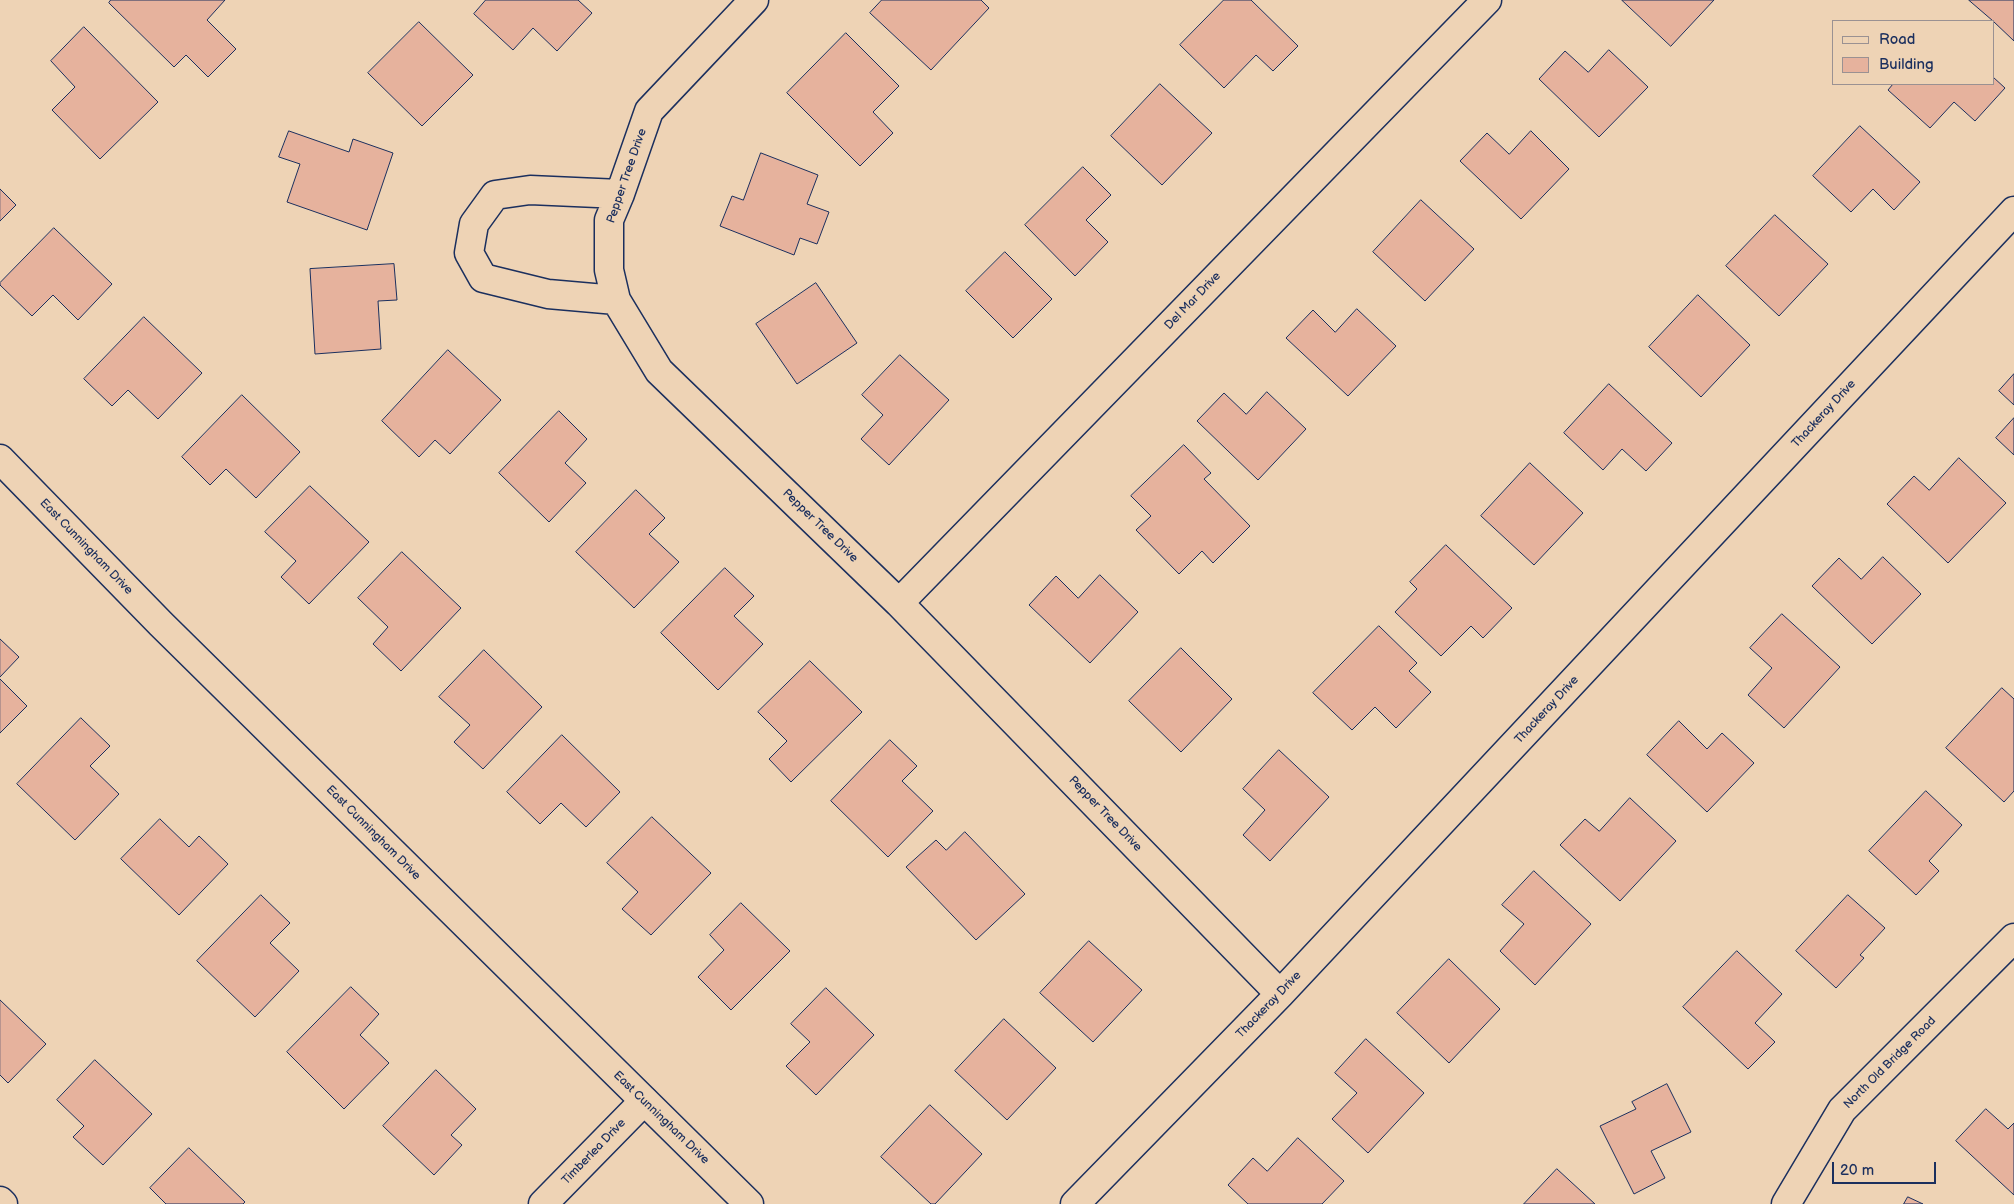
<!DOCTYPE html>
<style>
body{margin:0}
#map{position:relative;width:2014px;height:1204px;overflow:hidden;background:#eed3b5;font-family:"Balsamiq Sans",sans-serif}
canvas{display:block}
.legend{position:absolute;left:1832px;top:20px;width:162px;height:65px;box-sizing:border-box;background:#eed3b5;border:1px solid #9a9192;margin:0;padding:6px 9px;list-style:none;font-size:15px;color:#1b2f5e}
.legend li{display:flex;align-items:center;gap:10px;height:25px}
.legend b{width:25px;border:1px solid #9a9192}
.scale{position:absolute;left:1832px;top:1162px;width:104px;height:22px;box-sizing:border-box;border:2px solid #1b2f5e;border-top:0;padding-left:6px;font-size:15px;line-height:18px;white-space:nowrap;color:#1b2f5e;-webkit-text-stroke:4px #eed3b5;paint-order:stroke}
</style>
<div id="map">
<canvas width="2014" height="1204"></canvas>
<ul class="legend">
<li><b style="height:6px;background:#eed3b5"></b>Road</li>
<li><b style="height:14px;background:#e6b29d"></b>Building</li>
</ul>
<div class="scale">20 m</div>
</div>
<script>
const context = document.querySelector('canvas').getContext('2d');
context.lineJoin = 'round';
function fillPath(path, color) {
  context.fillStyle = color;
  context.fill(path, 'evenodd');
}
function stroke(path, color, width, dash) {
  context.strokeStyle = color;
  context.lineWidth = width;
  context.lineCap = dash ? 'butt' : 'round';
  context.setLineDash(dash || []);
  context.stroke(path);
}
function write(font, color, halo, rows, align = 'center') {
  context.font = font + ' "Balsamiq Sans",sans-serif';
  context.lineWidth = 4;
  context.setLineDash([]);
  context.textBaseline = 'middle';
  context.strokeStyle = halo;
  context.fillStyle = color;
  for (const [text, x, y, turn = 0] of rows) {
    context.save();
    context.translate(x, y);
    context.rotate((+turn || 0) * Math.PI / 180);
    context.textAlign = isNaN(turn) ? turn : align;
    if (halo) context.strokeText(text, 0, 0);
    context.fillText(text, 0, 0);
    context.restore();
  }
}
const building = new Path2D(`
 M 111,0 L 225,0 L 207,20 L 236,49 L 208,77 L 186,55 L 174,67 L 109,3 Z
 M 486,0 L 578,0 L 592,13 L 557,51 L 533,28 L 513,50 L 474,14 Z
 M 882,0 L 981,0 L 989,8 L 931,70 L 870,13 Z
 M 1224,0 L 1251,0 L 1298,46 L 1273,71 L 1256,55 L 1224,88 L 1180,45 Z
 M 1622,0 L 1714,0 L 1671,46 Z
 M 1969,0 L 2014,0 L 2014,41 L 1993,21 Z
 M 419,22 L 473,75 L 422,126 L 368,73 Z
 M 84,27 L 158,102 L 100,159 L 52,110 L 75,87 L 51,61 Z
 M 846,33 L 899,86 L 873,112 L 893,133 L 860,166 L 787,93 Z
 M 1609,50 L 1648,87 L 1599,137 L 1539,79 L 1565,51 L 1588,72 Z
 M 1993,77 L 2005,88 L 1975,121 L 1954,102 L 1930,128 L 1888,90 L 1893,84 L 1993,84 Z
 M 1160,84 L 1212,133 L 1162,185 L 1111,136 Z
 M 1860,126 L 1920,182 L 1894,210 L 1873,189 L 1851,212 L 1813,176 Z
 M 289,131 L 349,152 L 353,139 L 393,153 L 367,230 L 287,202 L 300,164 L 279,157 Z
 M 1531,131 L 1569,169 L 1521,219 L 1460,161 L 1487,133 L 1509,154 Z
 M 761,153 L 818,175 L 807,204 L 829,212 L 817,244 L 800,238 L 794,255 L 720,226 L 732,196 L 743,200 Z
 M 1083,167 L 1111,195 L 1086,220 L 1108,242 L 1075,276 L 1025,225 Z
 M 0,189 L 16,205 L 0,221 Z
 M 1421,200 L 1474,249 L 1425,301 L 1373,252 Z
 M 1775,215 L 1828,264 L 1779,316 L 1726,266 Z
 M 54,228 L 112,284 L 78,320 L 53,295 L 32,316 L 0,285 L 0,283 Z
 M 1005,252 L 1052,299 L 1013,338 L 966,291 Z
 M 394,264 L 397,300 L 378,301 L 381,349 L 315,354 L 310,269 Z
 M 816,283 L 857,343 L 797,384 L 756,324 Z
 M 1698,295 L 1750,345 L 1701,397 L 1649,347 Z
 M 1357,309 L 1396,346 L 1348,396 L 1286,338 L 1313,310 L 1335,332 Z
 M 144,317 L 202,373 L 158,419 L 128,390 L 112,406 L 84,379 Z
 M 448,350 L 501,400 L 450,454 L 435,440 L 419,457 L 382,421 Z
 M 900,355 L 949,400 L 889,465 L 861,439 L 883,415 L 862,395 Z
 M 2014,374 L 2014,405 L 1999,391 Z
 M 1609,384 L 1672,443 L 1646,471 L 1622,449 L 1603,470 L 1564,433 Z
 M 1267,392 L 1306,429 L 1258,480 L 1197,421 L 1224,393 L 1246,414 Z
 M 242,395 L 300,452 L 256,498 L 226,469 L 210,485 L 182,457 Z
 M 559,411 L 587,439 L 565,463 L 586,483 L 549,522 L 499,473 Z
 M 2014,418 L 2014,455 L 1996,438 Z
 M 1184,445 L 1211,473 L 1204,479 L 1250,526 L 1213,563 L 1202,551 L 1179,574 L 1136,530 L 1151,516 L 1131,496 Z
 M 1959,458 L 2006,503 L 1948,563 L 1887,504 L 1914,476 L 1929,490 Z
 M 1530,463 L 1583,513 L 1534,565 L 1481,516 Z
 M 310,486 L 369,542 L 309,604 L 281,577 L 296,561 L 265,532 Z
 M 636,490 L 665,518 L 649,534 L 679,562 L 634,608 L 576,552 Z
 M 1446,545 L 1512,608 L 1483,638 L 1471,626 L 1441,656 L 1395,612 L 1417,589 L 1410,582 Z
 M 402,552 L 461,608 L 401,671 L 373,644 L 388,627 L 358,598 Z
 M 1883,557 L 1921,594 L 1872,644 L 1812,586 L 1839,558 L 1861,579 Z
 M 725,568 L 754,596 L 734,616 L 763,644 L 718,690 L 661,633 Z
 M 1100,575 L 1138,612 L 1090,663 L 1029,605 L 1056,576 L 1078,598 Z
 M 1782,614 L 1840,667 L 1784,728 L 1748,695 L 1772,668 L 1750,648 Z
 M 1379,626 L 1417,663 L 1409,671 L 1431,692 L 1396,728 L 1375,707 L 1352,730 L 1313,693 Z
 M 0,639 L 19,657 L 0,677 Z
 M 1181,648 L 1232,699 L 1181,752 L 1129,701 Z
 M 484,650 L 542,707 L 483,769 L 454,742 L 470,725 L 439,697 Z
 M 810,661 L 862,712 L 791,782 L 769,759 L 787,741 L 758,712 Z
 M 0,679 L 27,706 L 0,733 Z
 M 2002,688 L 2014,699 L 2014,791 L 2004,802 L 1946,748 Z
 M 81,718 L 110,746 L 90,766 L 119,794 L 75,840 L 17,784 Z
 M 1679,721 L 1707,749 L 1722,733 L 1754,763 L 1707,812 L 1647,755 Z
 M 562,735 L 620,792 L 586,827 L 561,803 L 540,824 L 507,792 Z
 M 890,740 L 917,766 L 902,781 L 933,811 L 888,857 L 831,801 Z
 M 1279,750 L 1329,797 L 1270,861 L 1243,835 L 1265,810 L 1243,789 Z
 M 1926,791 L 1962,825 L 1929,861 L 1939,871 L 1916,895 L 1869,851 Z
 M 1630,798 L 1676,841 L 1620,901 L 1560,845 L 1585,819 L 1599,831 Z
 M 652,817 L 711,873 L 651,935 L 622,909 L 638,892 L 607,863 Z
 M 160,819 L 189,847 L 199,836 L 228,864 L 179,915 L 121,859 Z
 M 965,832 L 1025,894 L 976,940 L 906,867 L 936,840 L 946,850 Z
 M 1534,871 L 1591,924 L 1535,985 L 1500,951 L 1524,924 L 1502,905 Z
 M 261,895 L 290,923 L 270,943 L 299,971 L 255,1017 L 197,961 Z
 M 1848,895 L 1885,928 L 1860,955 L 1864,958 L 1836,988 L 1796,951 Z
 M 741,903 L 790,951 L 731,1010 L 698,977 L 724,950 L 710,935 Z
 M 1089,941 L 1142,990 L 1093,1042 L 1040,993 Z
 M 1737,951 L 1782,994 L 1755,1023 L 1775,1042 L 1748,1069 L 1683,1007 Z
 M 1449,959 L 1500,1009 L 1449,1063 L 1397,1013 Z
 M 351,987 L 379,1014 L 360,1035 L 389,1063 L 344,1109 L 287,1052 Z
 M 826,988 L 874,1035 L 816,1095 L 786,1066 L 810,1042 L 791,1024 Z
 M 0,1000 L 46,1044 L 8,1083 L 0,1075 Z
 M 1004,1019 L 1056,1068 L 1007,1120 L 955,1071 Z
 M 1366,1039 L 1424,1093 L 1368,1153 L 1332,1119 L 1357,1093 L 1335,1073 Z
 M 95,1060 L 152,1114 L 103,1165 L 73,1137 L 84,1126 L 57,1100 Z
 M 436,1070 L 476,1109 L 451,1135 L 462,1145 L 434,1175 L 383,1126 Z
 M 1667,1084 L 1691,1132 L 1651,1151 L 1665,1178 L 1634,1194 L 1600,1126 L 1636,1109 L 1632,1102 Z
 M 930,1105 L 982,1154 L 935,1204 L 931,1204 L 881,1157 Z
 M 1986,1109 L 2008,1129 L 2014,1123 L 2014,1195 L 1956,1141 Z
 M 1298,1138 L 1344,1181 L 1322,1204 L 1248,1204 L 1228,1185 L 1253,1158 L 1267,1171 Z
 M 189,1148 L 245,1202 L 243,1204 L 166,1204 L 150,1188 Z
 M 1557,1169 L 1595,1204 L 1524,1204 Z
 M 1908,1197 L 1923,1204 L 1904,1204 Z`);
const minor = new Path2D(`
 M 754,0 L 649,111 L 620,194 L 609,220 L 609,270 L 616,300 L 659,371 L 899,603 L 1280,994
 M 616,300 L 548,294 L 483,278 L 469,253 L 474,224 L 495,195 L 530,190 L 620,194
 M 899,603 L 1487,0
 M 0,1201 L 3,1204
 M 543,1204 L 644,1101
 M 1075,1204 L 1280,994 L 2014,211
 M 1786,1204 L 1842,1110 L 2014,938`);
const tertiary = new Path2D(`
 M 0,459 L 161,624 L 749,1204`);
const streetNames = [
 ["Pepper Tree Drive",627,176,-71],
 ["Del Mar Drive",1193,301,-46],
 ["Thackeray Drive",1824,414,-47],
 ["Pepper Tree Drive",820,526,44],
 ["East Cunningham Drive",86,547,46],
 ["Thackeray Drive",1547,710,-47],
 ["Pepper Tree Drive",1105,814,46],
 ["East Cunningham Drive",373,833,45],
 ["Thackeray Drive",1269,1005,-46],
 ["North Old Bridge Road",1890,1063,-45],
 ["East Cunningham Drive",661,1118,44],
 ["Timberlea Drive",594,1152,-46]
];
fillPath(building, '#e6b29d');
stroke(building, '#1b2f5e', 1);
stroke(minor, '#1b2f5e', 31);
stroke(tertiary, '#1b2f5e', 31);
stroke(minor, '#eed3b5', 28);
stroke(tertiary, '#eed3b5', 28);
write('12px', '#1b2f5e', '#eed3b5', streetNames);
</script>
